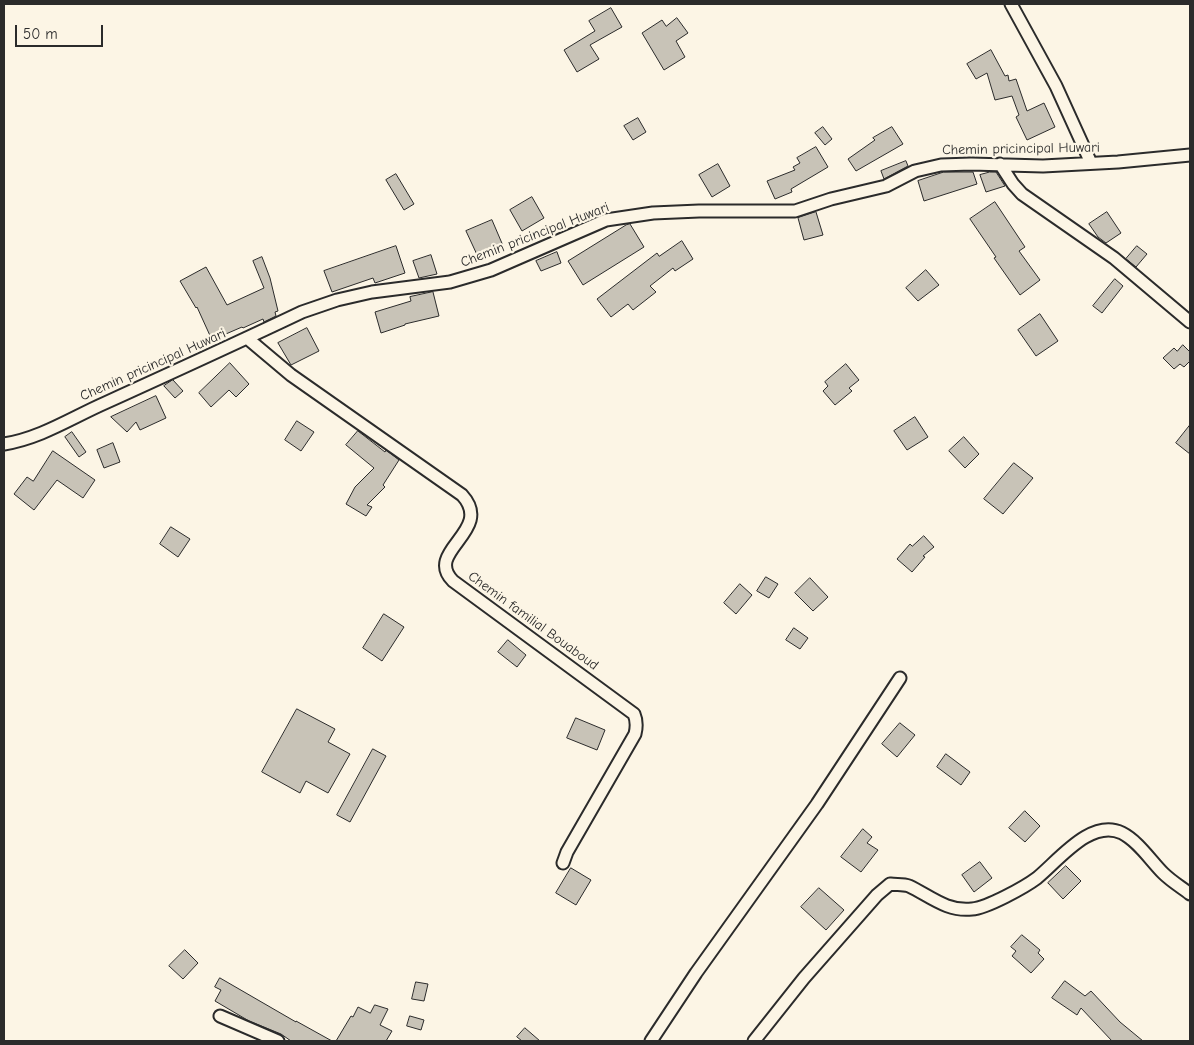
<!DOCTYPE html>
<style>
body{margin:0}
#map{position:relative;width:1194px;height:1045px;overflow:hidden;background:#fcf5e5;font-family:"Comic Neue",sans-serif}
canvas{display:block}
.frame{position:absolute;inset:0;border:5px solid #2b2b2b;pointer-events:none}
.scale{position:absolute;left:15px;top:25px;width:88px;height:22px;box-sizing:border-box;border:2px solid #2b2b2b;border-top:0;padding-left:6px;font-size:15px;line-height:18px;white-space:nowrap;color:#2b2b2b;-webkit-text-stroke:4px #fcf5e5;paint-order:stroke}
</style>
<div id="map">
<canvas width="1194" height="1045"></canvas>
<div class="frame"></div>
<div class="scale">50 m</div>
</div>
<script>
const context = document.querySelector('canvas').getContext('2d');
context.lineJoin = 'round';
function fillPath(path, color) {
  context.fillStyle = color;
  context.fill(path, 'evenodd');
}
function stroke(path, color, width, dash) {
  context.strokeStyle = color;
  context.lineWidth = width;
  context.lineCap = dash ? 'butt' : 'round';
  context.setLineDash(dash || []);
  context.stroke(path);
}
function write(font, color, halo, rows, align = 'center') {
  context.font = font + ' "Comic Neue",sans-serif';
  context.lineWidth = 4.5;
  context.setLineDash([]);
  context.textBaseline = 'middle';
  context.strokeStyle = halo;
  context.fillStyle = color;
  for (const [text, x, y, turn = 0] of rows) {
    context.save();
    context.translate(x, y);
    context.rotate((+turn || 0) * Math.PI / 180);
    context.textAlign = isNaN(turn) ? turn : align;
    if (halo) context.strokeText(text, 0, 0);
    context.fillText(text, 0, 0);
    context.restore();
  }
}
const building = new Path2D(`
 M 611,8 L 622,27 L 590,45 L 599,59 L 577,72 L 564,50 L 595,31 L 589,21 Z
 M 677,18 L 688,33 L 676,41 L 685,57 L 664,70 L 642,33 L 662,20 L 666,26 Z
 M 991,50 L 1005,76 L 1008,75 L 1009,81 L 1016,79 L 1027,111 L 1044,103 L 1055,127 L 1027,140 L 1016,117 L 1019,115 L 1012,96 L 995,100 L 987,73 L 976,79 L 967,64 Z
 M 638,118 L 646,132 L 633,140 L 624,126 Z
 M 823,127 L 832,139 L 825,145 L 815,133 Z
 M 892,127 L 903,144 L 856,171 L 848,159 L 875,140 L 873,138 Z
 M 816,147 L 828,167 L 791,189 L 792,192 L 775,199 L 767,181 L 795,170 L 793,167 L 800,163 L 797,158 Z
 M 906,161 L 908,166 L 884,179 L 881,171 Z
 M 718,164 L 730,186 L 712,197 L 699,175 Z
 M 944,172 L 973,172 L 977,184 L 924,201 L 918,181 Z
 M 990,172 L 996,172 L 1005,186 L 986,192 L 980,175 Z
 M 396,174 L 414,204 L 404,210 L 386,180 Z
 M 532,197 L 544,218 L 522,231 L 510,210 Z
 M 995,202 L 1025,247 L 1019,251 L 1040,280 L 1020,295 L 994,258 L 996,257 L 970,219 Z
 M 816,212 L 823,235 L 804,240 L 798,218 Z
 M 1107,212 L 1121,233 L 1106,243 L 1098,237 L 1089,224 Z
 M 492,220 L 504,248 L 479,259 L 466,231 Z
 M 630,224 L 644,247 L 583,285 L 568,261 L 626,225 Z
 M 682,241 L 693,259 L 675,271 L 673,268 L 650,286 L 656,292 L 633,310 L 628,304 L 611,317 L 597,299 L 657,253 L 659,256 Z
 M 396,246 L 405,273 L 375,283 L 373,278 L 332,292 L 324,271 Z
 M 1137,246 L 1147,254 L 1136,267 L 1126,259 Z
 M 557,252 L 561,263 L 541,271 L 536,261 Z
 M 431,255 L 437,274 L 419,278 L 413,261 Z
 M 262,257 L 270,278 L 278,311 L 275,312 L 276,316 L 264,322 L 263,319 L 243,328 L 242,327 L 212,340 L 197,307 L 196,308 L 180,281 L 206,267 L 227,305 L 264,288 L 253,261 Z
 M 926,270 L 939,285 L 918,301 L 906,288 Z
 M 1115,279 L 1123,286 L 1102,313 L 1093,306 Z
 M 433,292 L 439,316 L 405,324 L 405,325 L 381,333 L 375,312 L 411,301 L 410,297 Z
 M 1040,314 L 1058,341 L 1036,356 L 1018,330 Z
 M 307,328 L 319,351 L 291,365 L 278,343 Z
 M 1183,345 L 1190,352 L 1190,361 L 1184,367 L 1180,364 L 1174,369 L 1163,358 L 1174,348 L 1177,351 Z
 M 230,363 L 249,384 L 236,397 L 229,390 L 211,407 L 199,393 Z
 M 846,364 L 859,380 L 849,388 L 852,391 L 835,405 L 823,391 L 828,386 L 825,382 Z
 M 173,380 L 183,391 L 175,398 L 164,386 Z
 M 156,396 L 166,418 L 140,430 L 136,422 L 127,432 L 111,417 Z
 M 915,417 L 928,437 L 907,450 L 894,431 Z
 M 297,421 L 314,432 L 301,451 L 285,440 Z
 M 1190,425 L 1190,454 L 1176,443 Z
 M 358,431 L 385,452 L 386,450 L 399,460 L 383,485 L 385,487 L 367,505 L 372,507 L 366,516 L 346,504 L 355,487 L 374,468 L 346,445 Z
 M 72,432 L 86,452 L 79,457 L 65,437 Z
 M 964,437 L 979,454 L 965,468 L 949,451 Z
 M 113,443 L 120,462 L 104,468 L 97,450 Z
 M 53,451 L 95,480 L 83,498 L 57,480 L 34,510 L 14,494 L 27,477 L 33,481 Z
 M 1014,463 L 1033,478 L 1003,514 L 984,499 Z
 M 171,527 L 190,539 L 178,557 L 160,544 Z
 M 924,536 L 934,547 L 923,556 L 925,557 L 912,572 L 897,559 L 910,544 L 912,546 Z
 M 766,577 L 778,584 L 769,598 L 757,591 Z
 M 810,578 L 828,597 L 813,611 L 795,593 Z
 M 740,584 L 752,595 L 736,614 L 724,603 Z
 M 384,614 L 404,627 L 382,661 L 363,648 Z
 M 794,628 L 808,638 L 800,649 L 786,640 Z
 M 508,640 L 526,655 L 517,667 L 498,652 Z
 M 297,709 L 335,729 L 328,742 L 350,754 L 328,793 L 306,781 L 300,793 L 262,772 Z
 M 576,718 L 605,730 L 597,750 L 567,738 Z
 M 900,723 L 915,735 L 897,757 L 882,744 Z
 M 373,749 L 386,756 L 350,822 L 337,815 Z
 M 946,754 L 970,772 L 961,785 L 937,767 Z
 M 1025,811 L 1040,826 L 1025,842 L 1009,828 Z
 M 863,829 L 872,837 L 867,843 L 878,850 L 861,872 L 841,857 Z
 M 980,862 L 992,878 L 974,892 L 962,875 Z
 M 1066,866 L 1081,881 L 1063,899 L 1048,883 Z
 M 571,868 L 591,880 L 576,905 L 556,893 Z
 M 819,888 L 844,910 L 826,930 L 801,907 Z
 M 1022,935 L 1040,950 L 1038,953 L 1044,959 L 1031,973 L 1012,956 L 1016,951 L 1011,947 Z
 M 185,950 L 198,963 L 183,979 L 169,966 Z
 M 220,978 L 296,1022 L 296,1021 L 332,1041 L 291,1041 L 281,1034 L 249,1021 L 215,1001 L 221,990 L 215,987 Z
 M 1065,981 L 1085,996 L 1091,991 L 1120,1022 L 1143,1041 L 1112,1041 L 1081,1008 L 1077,1015 L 1052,998 Z
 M 416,982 L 428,984 L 424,1001 L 412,999 Z
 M 375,1005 L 388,1009 L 380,1025 L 392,1031 L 386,1041 L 336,1041 L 351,1016 L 353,1017 L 358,1007 L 370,1013 Z
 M 410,1016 L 424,1020 L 421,1030 L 407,1026 Z
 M 525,1028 L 540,1041 L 522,1041 L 517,1037 Z`);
const minor = new Path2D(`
 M 1011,4 L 1056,86 L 1091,163
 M 1000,164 L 1013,184 L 1022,194 L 1114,258 L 1190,322
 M 247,338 L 291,375 L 462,495 C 495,531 423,551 453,581 L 634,714 C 637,721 637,726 635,734 L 567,852 L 563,863
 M 4,444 C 41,438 71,418 105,403 C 171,373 237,343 302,312 L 337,300 L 372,292 L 450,282 L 491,270 L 606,220 L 653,213 L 699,211 L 795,211 L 831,199 L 886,186 L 915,171 L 941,165 L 971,164 L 1043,166 L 1118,162 L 1190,155
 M 220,1016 L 278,1041
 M 651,1041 L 696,973 L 817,804 L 900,678
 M 754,1041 L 804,978 L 877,895 L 890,884 C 896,885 903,884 909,886 C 930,896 947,912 972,909 C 987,908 1025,887 1037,878 C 1059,860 1091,818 1122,833 C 1138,841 1151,861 1163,873 C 1171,881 1181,887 1190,894`);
const streetNames = [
 ["Chemin pricincipal Huwari",1021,149,-1],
 ["Chemin pricincipal Huwari",535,235,-21],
 ["Chemin pricincipal Huwari",153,365,-24],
 ["Chemin familial Bouaboud",533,621,36]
];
fillPath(building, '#c8c3b7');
stroke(building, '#2b2b2b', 1);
stroke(minor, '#2b2b2b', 15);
stroke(minor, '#fcf5e5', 11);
write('14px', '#2b2b2b', '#fcf5e5', streetNames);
</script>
